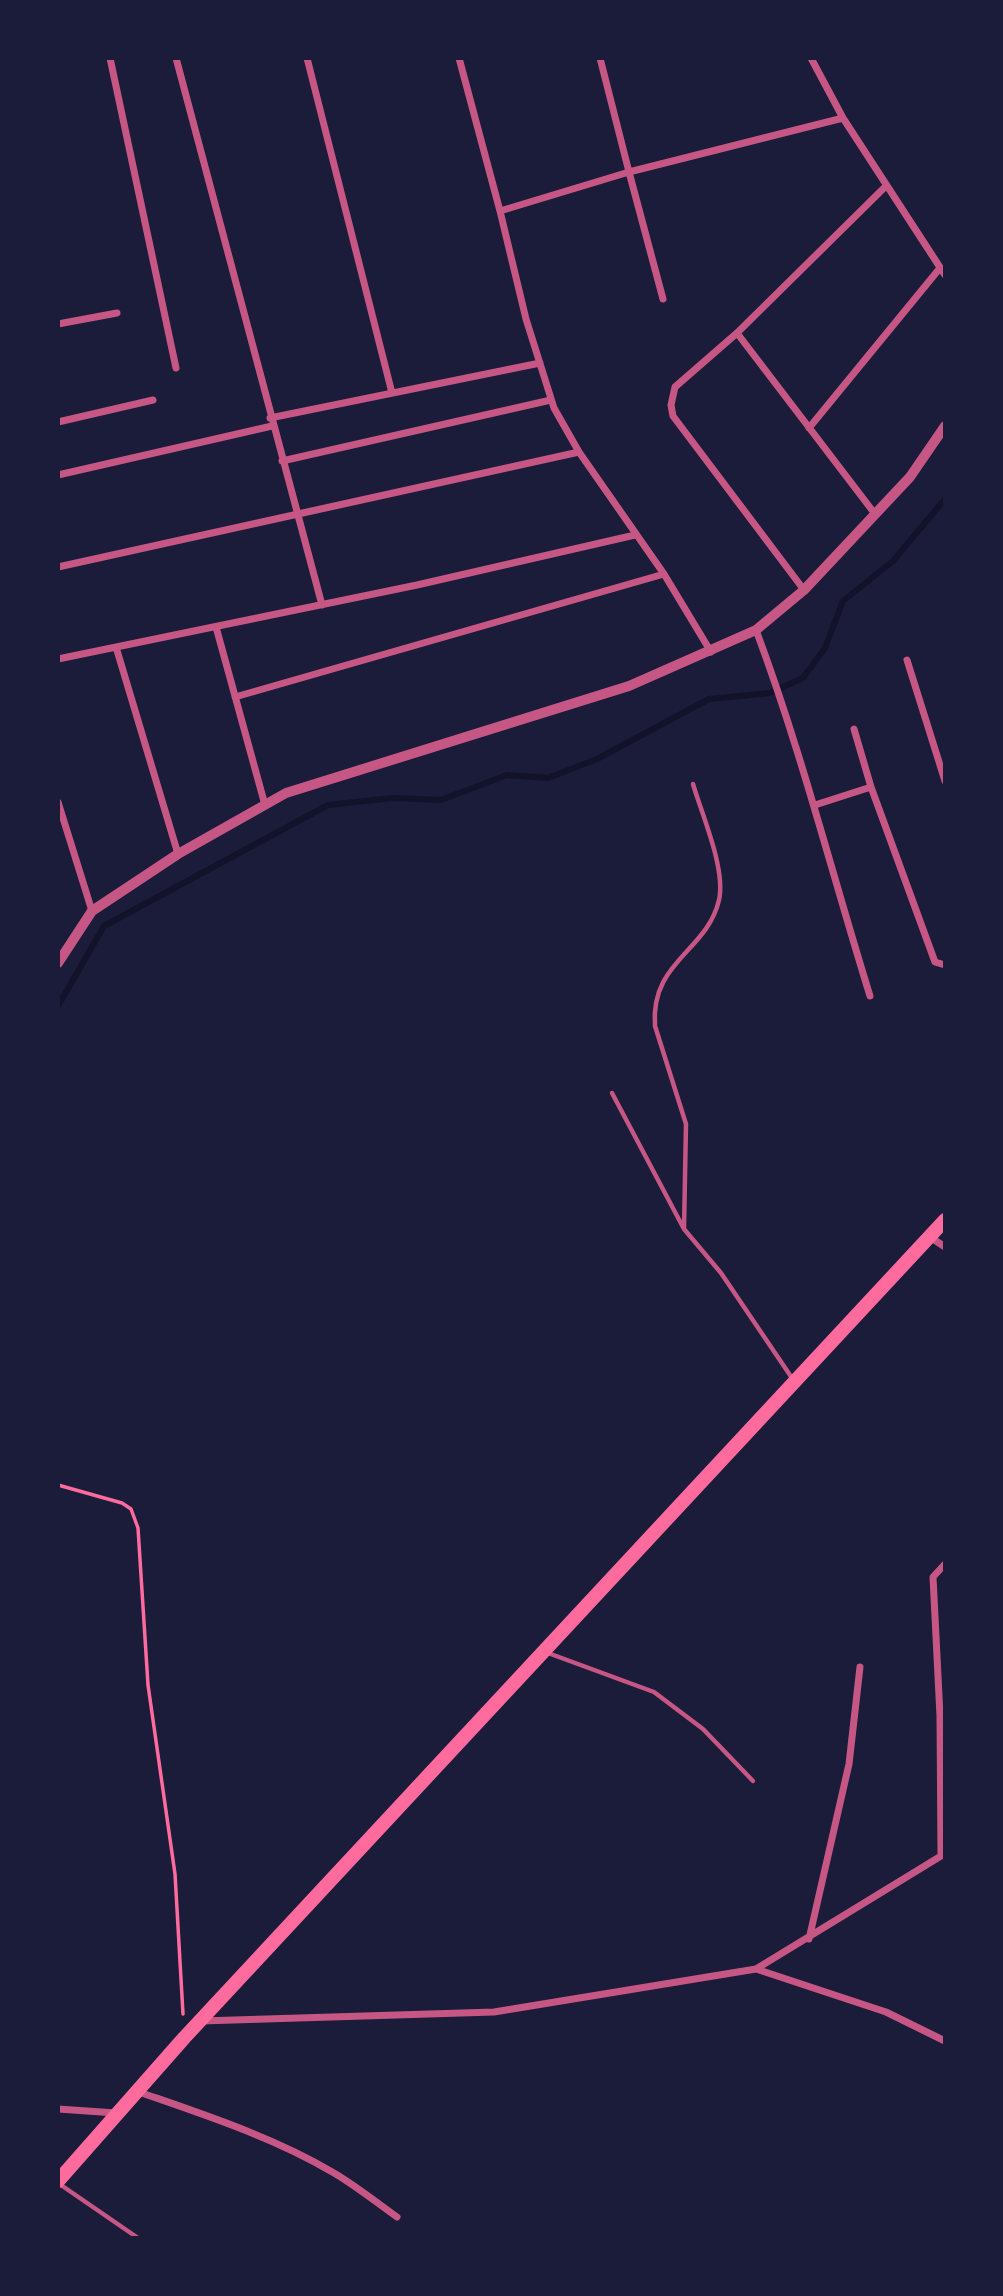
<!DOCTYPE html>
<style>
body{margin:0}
#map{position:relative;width:1003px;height:2296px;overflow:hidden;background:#1b1b3a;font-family:"Work Sans",sans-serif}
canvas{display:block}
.frame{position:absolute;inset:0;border:60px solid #1b1b3a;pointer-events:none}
</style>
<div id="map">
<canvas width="1003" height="2296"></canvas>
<div class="frame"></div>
</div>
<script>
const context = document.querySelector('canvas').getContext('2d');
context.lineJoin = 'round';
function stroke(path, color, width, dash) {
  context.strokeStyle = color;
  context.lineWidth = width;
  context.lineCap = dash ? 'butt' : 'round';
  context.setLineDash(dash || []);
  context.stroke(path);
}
const stream = new Path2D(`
 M 58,1006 L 104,926 L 328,805 L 393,798 L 441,800 L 507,775 L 548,778 L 597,759 L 709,699 L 770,693 L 803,678 L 825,648 L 843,601 L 893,561 L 945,499`);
const path = new Path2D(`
 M 58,1485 L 122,1503 L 131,1509 L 138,1528 L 148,1685 L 175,1874 L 183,2014`);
const service = new Path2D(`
 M 612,1093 L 684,1229 L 721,1273 L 794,1381
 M 684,1229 L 686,1124 L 655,1026 C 650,961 707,952 719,900 C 726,869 702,815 693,784
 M 548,1653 L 654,1692 L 703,1729 L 753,1781
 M 58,2183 L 138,2238`);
const minor = new Path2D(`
 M 110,58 L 176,368
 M 176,58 L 322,605
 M 307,58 L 392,393
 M 459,58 L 500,211 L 629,172 L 600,58
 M 811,58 L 843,118 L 945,275
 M 500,211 L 526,319 L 554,408 L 579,452 L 664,574 L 711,652
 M 663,299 L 629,172 L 843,118
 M 58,324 L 117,313
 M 737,333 L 875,514
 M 270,418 L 540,363
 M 58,422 L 153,400
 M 809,428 L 940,268
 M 282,461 L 551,400
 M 58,475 L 272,426
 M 58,567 L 579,452
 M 804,590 L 673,416 L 671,405 L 675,387 L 737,333 L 886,186
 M 216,627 L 265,805
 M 756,630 C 801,750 832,874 870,996
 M 116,647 L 178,854
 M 58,659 L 417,585 L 635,535
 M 907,660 L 945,781
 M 235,697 L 664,574
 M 854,729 L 871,787 L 935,962 L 945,965
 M 58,802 L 92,911
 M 815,805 L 871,787
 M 930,1237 L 945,1247
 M 809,1939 L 849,1764 L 860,1667
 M 756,1969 L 886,2012 L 945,2041
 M 201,2021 L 494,2012 L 756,1969 L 941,1856 L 940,1716 L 933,1577 L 945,1564
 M 139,2092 C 205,2115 273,2137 334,2173 C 356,2186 376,2202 397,2217
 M 58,2109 L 116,2113`);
const tertiary = new Path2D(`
 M 58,963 L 92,911 L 178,854 L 286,793 L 629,686 L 756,630 L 804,590 L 910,477 L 945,426`);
const primary = new Path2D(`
 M 58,2181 L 184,2038 L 945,1220`);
stroke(stream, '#12122b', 6);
stroke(path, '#ff6b9d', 3.5);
stroke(service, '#c65784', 4.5);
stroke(minor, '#c65784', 7);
stroke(tertiary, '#c65784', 10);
stroke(primary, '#ff6b9d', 14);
</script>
